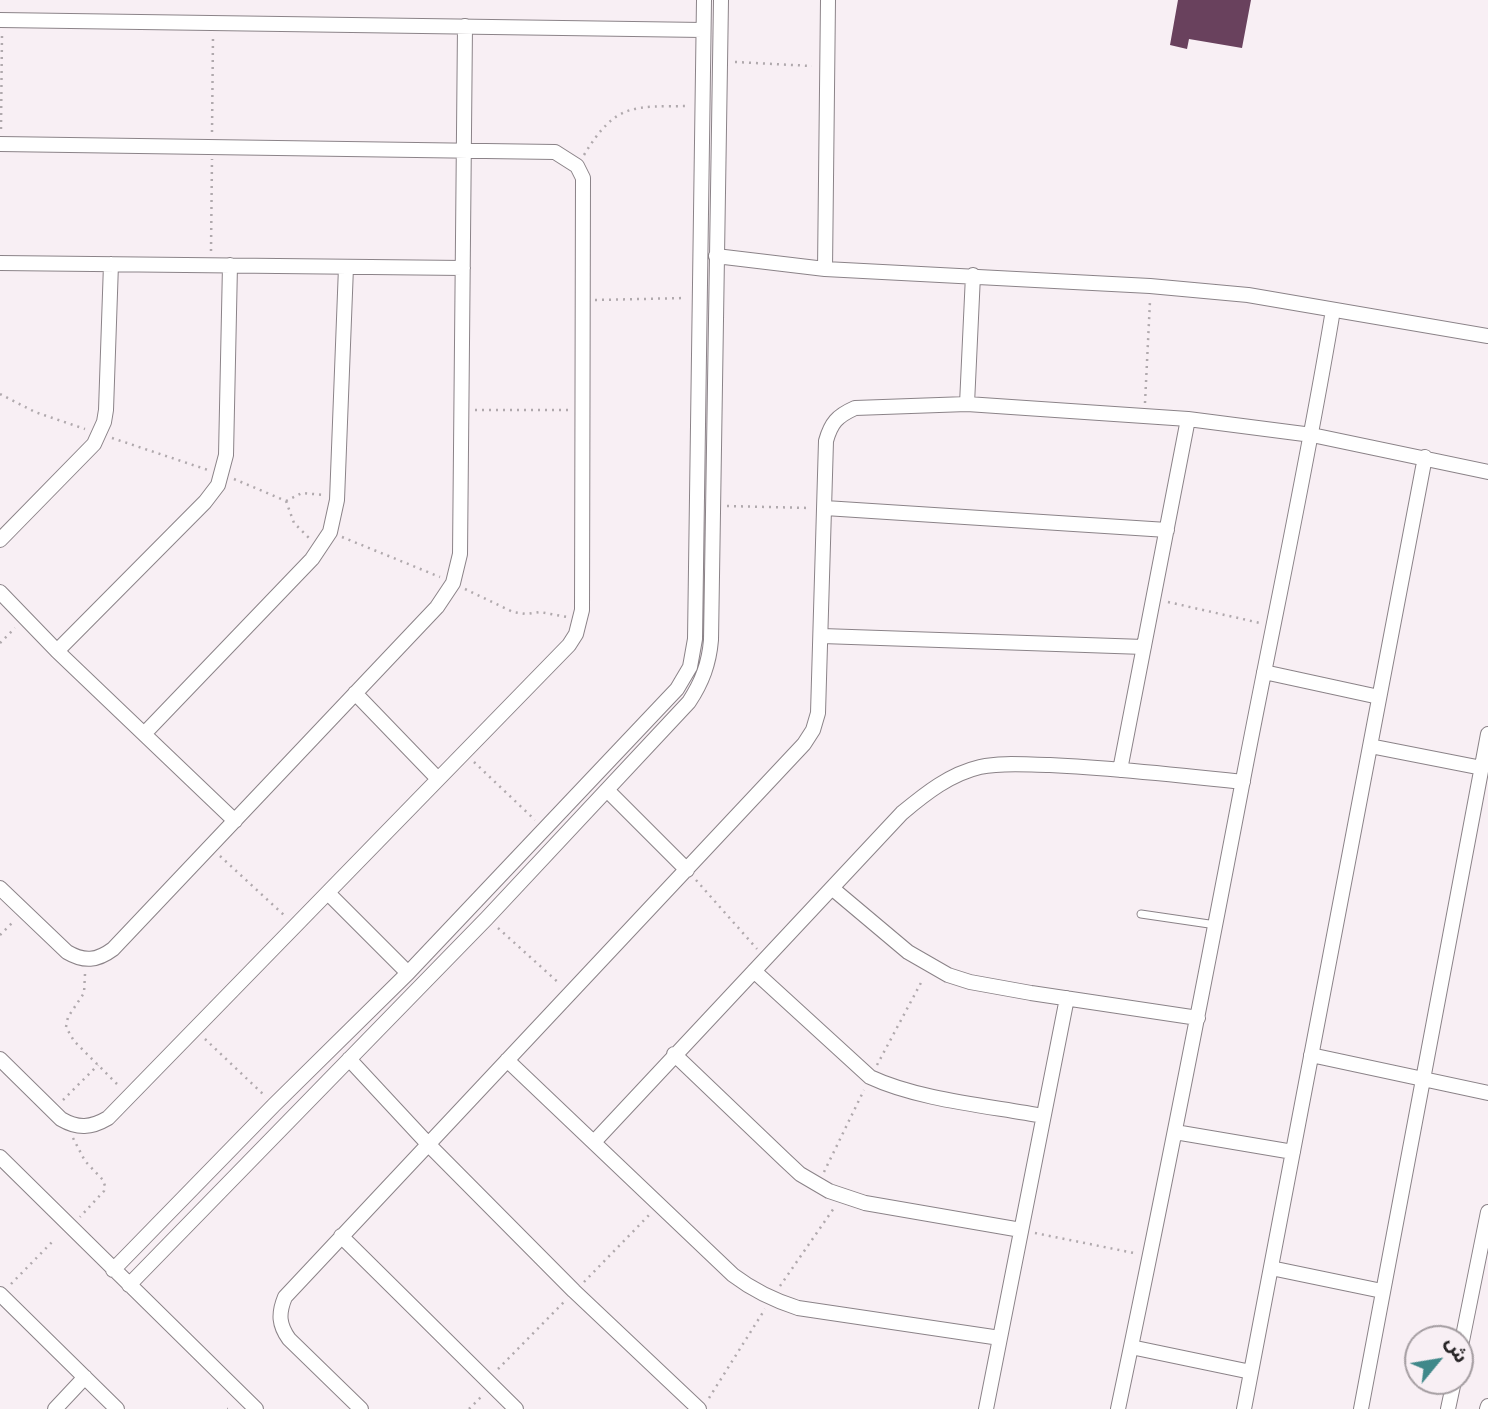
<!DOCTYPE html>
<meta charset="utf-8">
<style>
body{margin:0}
#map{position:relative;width:1488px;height:1409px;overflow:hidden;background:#f8eff4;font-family:"Alegreya Sans","Noto Sans Arabic",sans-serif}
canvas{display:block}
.north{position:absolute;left:1404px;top:1325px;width:70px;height:70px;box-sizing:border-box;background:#f8eff4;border:2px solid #a49da1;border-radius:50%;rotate:60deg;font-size:19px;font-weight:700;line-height:28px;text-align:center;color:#262325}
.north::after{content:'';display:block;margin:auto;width:24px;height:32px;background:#40888a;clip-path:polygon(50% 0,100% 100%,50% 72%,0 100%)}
</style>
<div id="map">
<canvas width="1488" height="1409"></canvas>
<div class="north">ش</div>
</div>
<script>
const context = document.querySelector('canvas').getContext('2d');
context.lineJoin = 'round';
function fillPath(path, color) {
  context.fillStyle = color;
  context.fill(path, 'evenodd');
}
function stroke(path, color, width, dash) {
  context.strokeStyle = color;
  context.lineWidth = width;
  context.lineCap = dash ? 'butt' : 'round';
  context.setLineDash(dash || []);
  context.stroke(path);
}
const building = new Path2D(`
 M 1178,0 L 1251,0 L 1242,48 L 1189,39 L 1187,49 L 1170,45 Z`);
const path = new Path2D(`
 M 735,62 L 812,66
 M 1,129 L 2,34
 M 212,132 L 213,37
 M 584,155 C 616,102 633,107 690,106
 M 211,251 L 212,159
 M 595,300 L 686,298
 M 0,394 L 35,412 L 85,429
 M 1145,403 L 1150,301
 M 475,410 L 570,410
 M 112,438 L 208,470
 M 234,479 L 286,501
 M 286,501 L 294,523 L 310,539
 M 286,501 L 302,493 L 324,495
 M 727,506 L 811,508
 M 342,537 L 440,577
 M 465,589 L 513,612 L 526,614 L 540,612 L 567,617
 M 1168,602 L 1260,623
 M 0,643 L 15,628
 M 474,762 L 535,820
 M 220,856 L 285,916
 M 696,880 L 757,949
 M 498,928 L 560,984
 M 0,935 L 14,921
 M 85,974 L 84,993 L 68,1017 L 66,1027 L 74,1041 L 118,1085
 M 205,1039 L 264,1095
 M 877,1065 L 923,979
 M 63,1100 L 98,1065
 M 73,1138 L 85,1161 L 103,1180 L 105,1186 L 104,1191 L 80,1217
 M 824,1172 L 864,1090
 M 1035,1233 L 1134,1253
 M 584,1282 L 650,1214
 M 11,1284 L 55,1239
 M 780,1286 L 834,1208
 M 498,1369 L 564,1302
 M 709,1398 L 765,1309
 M 227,1409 L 228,1409
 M 469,1409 L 483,1395`);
const lane = new Path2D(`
 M 1141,914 L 1216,925`);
const street = new Path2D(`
 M 0,20 L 703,30
 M 0,144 L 555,152 L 577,166 L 583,178 L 582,610 L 576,634 L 569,645 L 108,1118 C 91,1128 78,1129 61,1119 L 0,1059
 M 716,256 L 825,269 L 1150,286 L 1248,295 L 1488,336
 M 0,263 L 463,268
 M 825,269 L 828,0
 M 967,404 L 973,275
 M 825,508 L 1167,530
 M 0,540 L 94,444 L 104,422 L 106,410 L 111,264
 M 0,592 L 57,651 L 235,821
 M 822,636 L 1144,647
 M 57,651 L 205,502 L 218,485 L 226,455 L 230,265
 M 1264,672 L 1379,697
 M 355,693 L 438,779
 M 144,734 L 312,559 L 330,532 L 337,500 L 346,267
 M 1370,746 L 1482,768
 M 1120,770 L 1188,419
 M 607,790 L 687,870
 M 0,888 L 67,952 C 84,962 97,961 113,949 L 437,607 L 453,583 L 460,554 L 465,26
 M 833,889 L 908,952 L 948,975 L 970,982 L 1031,993 L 1198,1018
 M 328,893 L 408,973
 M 754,971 L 870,1077 C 919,1100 990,1106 1043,1116
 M 674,1054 L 785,1160 L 800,1174 L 829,1191 L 865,1203 L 1021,1230
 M 1311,1055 L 1488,1093
 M 349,1059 L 428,1144 L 574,1291 L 699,1409
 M 507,1060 L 733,1275 C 754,1291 773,1300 798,1308 L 1000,1338
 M 1175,1132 L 1293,1152
 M 594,1142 L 902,813 C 926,793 950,774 980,767 C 1003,762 1028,765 1050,765 C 1114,768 1179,775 1243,782
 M 0,1157 L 256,1409
 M 341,1236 L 516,1409
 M 1271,1268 L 1382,1291
 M 113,1270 L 274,1105 L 408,973 L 677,689 L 690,667 L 695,639 L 704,0
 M 129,1285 L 487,918 L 689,702 C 702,682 709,664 711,640 L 721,0
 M 0,1294 L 117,1409
 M 1131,1347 L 1251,1372
 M 1460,1351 L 1488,1212
 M 55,1409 L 85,1377
 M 361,1409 L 289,1339 C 279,1325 278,1314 285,1297 L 804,744 L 813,730 L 818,713 L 826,441 C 831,423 837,416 855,408 L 967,404 L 1188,419 L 1312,435 L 1488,472
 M 986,1409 L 1067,998
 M 1118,1409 C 1162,1200 1203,990 1243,780 C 1273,623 1307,467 1333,310
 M 1244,1409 L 1425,457
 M 1361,1409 L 1488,734
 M 1448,1409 L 1454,1381
 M 1487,1409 L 1488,1406`);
fillPath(building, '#69415d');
stroke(lane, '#8b8388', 9);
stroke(street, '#8b8388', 16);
stroke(path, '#b0a9ad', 2.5, [2, 5]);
stroke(lane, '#fff', 7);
stroke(street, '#fff', 14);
</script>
